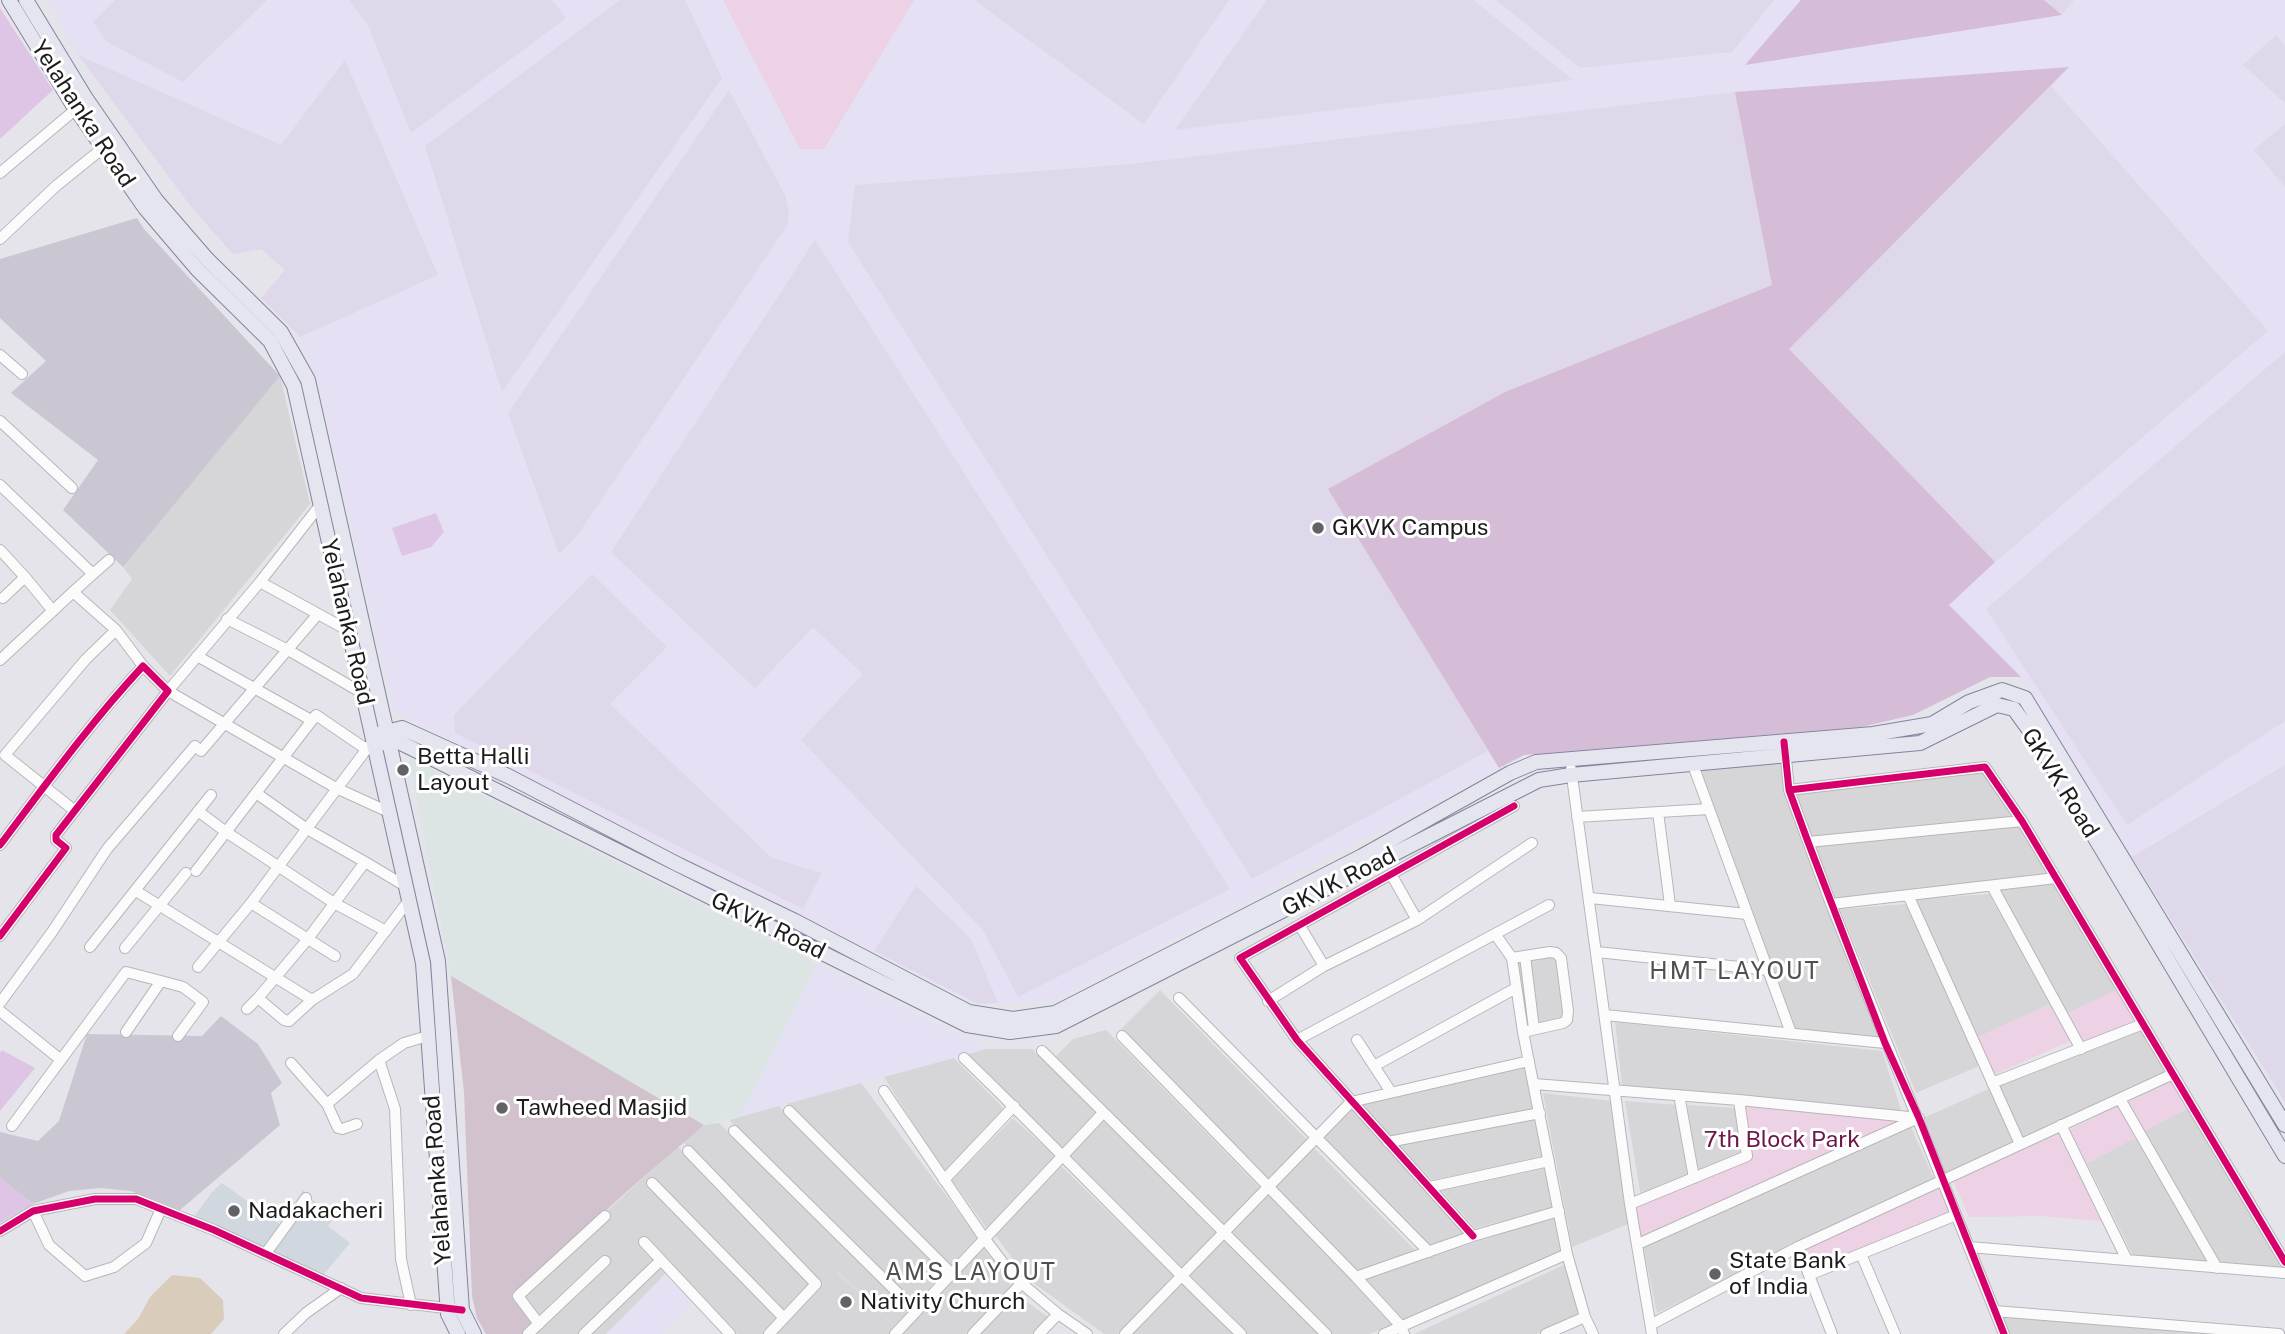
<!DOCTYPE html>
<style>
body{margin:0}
canvas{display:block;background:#e4e4ea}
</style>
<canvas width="2285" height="1334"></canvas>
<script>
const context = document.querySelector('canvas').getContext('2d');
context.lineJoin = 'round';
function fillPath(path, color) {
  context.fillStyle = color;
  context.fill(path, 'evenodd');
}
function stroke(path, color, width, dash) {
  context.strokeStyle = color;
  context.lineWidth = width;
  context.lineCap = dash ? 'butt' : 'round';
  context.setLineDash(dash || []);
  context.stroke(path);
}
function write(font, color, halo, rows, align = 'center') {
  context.font = font + ' "Public Sans",sans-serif';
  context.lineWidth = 6;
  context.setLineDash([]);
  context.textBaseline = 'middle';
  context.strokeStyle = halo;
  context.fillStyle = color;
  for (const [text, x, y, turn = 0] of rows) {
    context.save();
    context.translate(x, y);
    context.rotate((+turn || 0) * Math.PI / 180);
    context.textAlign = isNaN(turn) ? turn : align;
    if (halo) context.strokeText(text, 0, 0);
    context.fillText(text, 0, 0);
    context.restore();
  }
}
const residential = new Path2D(`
 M 280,376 L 310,504 L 170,676 L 110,610 L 132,579 L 123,567 Z
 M 1785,756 L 1789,790 L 1813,844 L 2019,825 L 2052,877 L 1832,902 L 1885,1043 L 1791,1033 L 1693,765 Z
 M 1984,769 L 2017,819 L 1809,838 L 1794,793 Z
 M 2054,882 L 2119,989 L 2068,1013 L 1998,888 Z
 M 1989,894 L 2050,1004 L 1978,1037 L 1916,899 Z
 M 1906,904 L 1979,1066 L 1916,1093 L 1840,909 Z
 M 1556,948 L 1570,1026 L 1530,1033 L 1516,955 Z
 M 1160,990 L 1308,1141 L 1266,1182 L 1119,1031 Z
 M 1615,1022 L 1882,1051 L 1902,1113 L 1622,1085 Z
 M 2141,1028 L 2168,1074 L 2022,1140 L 1997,1087 Z
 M 1106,1030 L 1262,1190 L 1222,1229 L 1055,1057 L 1073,1039 Z
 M 985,1049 L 1032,1049 L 1097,1113 L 1061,1150 L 966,1055 Z
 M 954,1058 L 1005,1110 L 944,1172 L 884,1077 Z
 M 1525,1066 L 1535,1111 L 1389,1137 L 1359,1104 Z
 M 861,1083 L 979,1239 L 952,1268 L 787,1104 Z
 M 1991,1088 L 2015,1142 L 1945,1174 L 1921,1119 Z
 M 1543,1093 L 1612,1101 L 1628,1224 L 1572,1247 Z
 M 1625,1101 L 1678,1105 L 1692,1176 L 1641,1197 Z
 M 1687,1105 L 1738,1108 L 1744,1155 L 1698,1173 Z
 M 779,1106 L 947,1275 L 916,1306 L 729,1120 Z
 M 2188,1108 L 2285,1269 L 2221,1265 L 2142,1132 Z
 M 1352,1109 L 1468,1235 L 1430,1248 L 1321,1139 Z
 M 1103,1117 L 1219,1236 L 1182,1273 L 1066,1154 Z
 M 1013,1118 L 1055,1156 L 987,1229 L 952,1180 Z
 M 1534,1119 L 1545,1158 L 1432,1180 L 1399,1145 Z
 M 719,1123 L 911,1311 L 896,1327 L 837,1271 L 823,1285 L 683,1142 L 704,1125 Z
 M 1911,1127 L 1934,1179 L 1657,1313 L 1643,1246 Z
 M 2135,1138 L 2210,1263 L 2133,1256 L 2087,1163 Z
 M 678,1147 L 812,1283 L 765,1334 L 737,1334 L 671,1268 L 606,1334 L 523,1334 L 533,1324 L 513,1295 Z
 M 1314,1148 L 1417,1252 L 1358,1274 L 1274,1189 Z
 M 1060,1165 L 1175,1277 L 1118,1334 L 1104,1334 L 1028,1279 L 995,1235 Z
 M 1547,1167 L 1554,1207 L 1475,1228 L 1441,1190 Z
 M 1268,1195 L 1395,1324 L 1369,1334 L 1331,1334 L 1230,1234 Z
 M 1554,1216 L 1563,1253 L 1401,1323 L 1363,1280 Z
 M 1225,1239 L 1322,1334 L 1247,1334 L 1188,1278 Z
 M 982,1246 L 1012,1286 L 966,1334 L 899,1334 Z
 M 1566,1264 L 1580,1315 L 1536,1334 L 1414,1334 Z
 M 1182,1284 L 1235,1334 L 1132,1334 Z
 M 814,1294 L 831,1309 L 818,1324 L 828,1334 L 777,1334 Z
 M 1016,1294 L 1049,1318 L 1034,1334 L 978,1334 Z
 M 2003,1317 L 2221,1334 L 2009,1334 Z`);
const commercial = new Path2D(`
 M 222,1183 L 281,1225 L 303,1190 L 333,1219 L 328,1226 L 350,1243 L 323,1275 L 194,1217 L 212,1192 Z`);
const industrial = new Path2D(`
 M 409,758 L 817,964 L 741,1116 L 704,1125 L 451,976 Z`);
const education = new Path2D(`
 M 48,0 L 2285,0 L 2285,1102 L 2021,677 L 1990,677 L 1913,715 L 1861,727 L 1524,755 L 1055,1000 L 978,1004 L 395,712 L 317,379 L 300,337 L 261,298 L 285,270 L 261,249 L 233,254 L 192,208 L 78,55 Z
 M 817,964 L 985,1049 L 741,1116 Z
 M 665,1276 L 693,1303 L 660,1334 L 606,1334 Z`);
const religious = new Path2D(`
 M 836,1271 L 896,1327 L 889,1334 L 828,1334 L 818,1324 L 831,1309 L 814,1294 Z`);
const construction = new Path2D(`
 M 137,218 L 144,229 L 280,376 L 123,567 L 63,510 L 98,460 L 11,393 L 46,361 L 0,318 L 0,259 Z
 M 221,1016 L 258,1044 L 282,1083 L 271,1093 L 280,1125 L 180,1210 L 131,1191 L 101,1188 L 69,1191 L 33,1204 L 0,1178 L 0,1132 L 38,1141 L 59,1121 L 87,1034 L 202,1036 Z`);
const farmland = new Path2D(`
 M 115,0 L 267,0 L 183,82 L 107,42 L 93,22 Z
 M 349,0 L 552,0 L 566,18 L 411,133 L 368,25 Z
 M 620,0 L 685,0 L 722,78 L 502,392 L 425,146 Z
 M 974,0 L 1229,0 L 1144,124 Z
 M 1267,0 L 1473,0 L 1573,80 L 1175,130 Z
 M 1496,0 L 1774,0 L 1732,52 L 1580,68 Z
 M 2044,0 L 2074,0 L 2062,15 Z
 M 2276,35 L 2285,46 L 2285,103 L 2243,65 Z
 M 78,55 L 281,145 L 345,60 L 438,275 L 300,337 L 261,298 L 285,270 L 261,249 L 233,254 L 192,208 Z
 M 2051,86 L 2268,331 L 1995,562 L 1789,349 Z
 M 729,90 L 785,195 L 789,212 L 787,226 L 576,537 L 559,554 L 508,413 Z
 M 1735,92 L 1772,285 L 1505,392 L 1329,489 L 1488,751 L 1252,879 L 848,242 L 855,185 L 1131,164 Z
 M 2285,124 L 2285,187 L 2254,150 Z
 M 815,240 L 1230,889 L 1018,997 L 983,930 L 801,740 L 863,674 L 813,627 L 755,688 L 611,552 Z
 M 2285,352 L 2285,721 L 2127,825 L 1986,609 Z
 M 592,574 L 667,647 L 610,704 L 772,858 L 822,873 L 803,909 L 455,733 L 454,715 Z
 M 2285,765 L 2285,1102 L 2132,857 Z
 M 916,886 L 971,939 L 998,1003 L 978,1004 L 874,951 Z`);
const grass = new Path2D(`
 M 0,8 L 53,90 L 0,139 Z
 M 436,513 L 444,532 L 431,547 L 402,556 L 392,528 Z
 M 2,1050 L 35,1068 L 0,1111 L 0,1053 Z
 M 0,1178 L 33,1204 L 0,1223 Z`);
const forest = new Path2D(`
 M 1801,0 L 2044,0 L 2062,15 L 1745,65 Z
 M 2069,67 L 1789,349 L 1995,562 L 1949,605 L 2021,677 L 1990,677 L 1913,715 L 1861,727 L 1524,755 L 1499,768 L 1328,489 L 1505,392 L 1772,285 L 1735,92 Z`);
const cemetery = new Path2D(`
 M 451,976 L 704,1125 L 624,1194 L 513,1295 L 533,1324 L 523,1334 L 486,1334 L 477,1318 L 472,1296 L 464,1092 Z`);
const park = new Path2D(`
 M 723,0 L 914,0 L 824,149 L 800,149 Z
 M 2119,989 L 2135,1022 L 2084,1047 L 2068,1013 Z
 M 2050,1004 L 2070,1041 L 1994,1075 L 1978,1037 Z
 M 2172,1079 L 2188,1108 L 2142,1132 L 2127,1103 Z
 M 1743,1103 L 1907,1120 L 1640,1240 L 1634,1206 L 1750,1158 Z
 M 2118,1105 L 2135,1138 L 2087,1163 L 2070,1130 Z
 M 2060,1133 L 2101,1221 L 2040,1216 L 1969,1217 L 1953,1180 Z
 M 1941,1188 L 1952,1213 L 1812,1272 L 1801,1247 Z`);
const water = new Path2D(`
 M 172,1275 L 200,1278 L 223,1300 L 224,1319 L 211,1334 L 124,1334 L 138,1319 L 150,1297 Z`);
const minor = new Path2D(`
 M 0,173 L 76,109
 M 0,239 L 56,186 L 103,148
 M 0,355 L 22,374
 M 0,421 L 72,488
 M 0,485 L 93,574 L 73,592 L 116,630 L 86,659 L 5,755 L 75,811
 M 321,504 L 260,582 L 168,691 L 336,788 L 391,813
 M 0,550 L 25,577 L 3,598
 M 93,574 L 109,560
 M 25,577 L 53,611
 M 260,582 L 349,631
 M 227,619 L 288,650 L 364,694
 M 116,630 L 143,666
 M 197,656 L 311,720
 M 0,660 L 73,592
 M 1785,748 L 1789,790 L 1831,904 L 2004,1334
 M 1693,765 L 1791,1033
 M 1571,769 L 1630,1204 L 1652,1334
 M 1789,790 L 1985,767 L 2022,821 L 2285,1262
 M 198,811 L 226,832 L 256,793
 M 1658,812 L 1670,905
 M 1577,817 L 1709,809
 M 1808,842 L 2022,821
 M 0,845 C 46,784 91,722 143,666 L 168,691 L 56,835 L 56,840 L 66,848 L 0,936
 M 365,862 L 307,829 L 256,793 L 316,715 L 366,749
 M 196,871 L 226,832 L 334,903 L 386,931
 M 1391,874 L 1417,920
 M 1992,886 L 2081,1049
 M 407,887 L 365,862 L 307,940 L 258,998 L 284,1020 L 289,1021 L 312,1000 L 353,974 L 409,900
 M 136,891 L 312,1000
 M 1908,895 L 2020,1144
 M 1590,898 L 1747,914
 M 251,903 L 335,956
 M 1831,904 L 2056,878
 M 1300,926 L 1324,966
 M 1495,934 L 1512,958 L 1523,1032 L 1567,1254 L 1585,1317 L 1593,1334
 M 90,947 L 211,795
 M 125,948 L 186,873
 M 1597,952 L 1768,970
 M 1525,956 L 1534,1029
 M 1512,958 L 1550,952 L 1556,953 L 1561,958 L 1568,1011 L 1567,1020 L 1563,1023 L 1523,1032
 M 198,967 L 251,903 L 369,746
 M 161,981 L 183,987 L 203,1002 L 178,1036
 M 1179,998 L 1429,1252
 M 1268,1001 L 1324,966 L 1417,920 L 1532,843
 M 0,1003 L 52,932 L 107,849 L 195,746 L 201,751 L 318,614
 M 247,1009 L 258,998
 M 0,1011 L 61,1060
 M 1605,1015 L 1885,1043
 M 1122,1036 L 1356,1277 L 1401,1326 L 1404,1334
 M 1297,1040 L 1549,905
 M 1357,1040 L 1391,1092
 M 1042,1051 L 1326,1334
 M 964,1058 C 1058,1149 1147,1244 1241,1334
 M 379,1060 L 395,1109 L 401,1259 L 411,1305
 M 291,1063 L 327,1104 L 379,1060 L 404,1043 L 428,1036
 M 1374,1066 L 1516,988
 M 1992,1083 L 2143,1024
 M 1534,1084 L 1739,1100 L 1919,1118
 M 884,1091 L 984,1238 L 1013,1276 L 1058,1314 L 1087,1334
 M 1679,1095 L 1694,1178
 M 2120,1099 L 2217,1268
 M 327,1104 L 338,1128 L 342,1129 L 357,1124
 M 789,1111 L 951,1273
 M 2061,1125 L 2127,1260
 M 12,1126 L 126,972 L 161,981 L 126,1032
 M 734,1131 L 916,1311
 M 1388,1142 L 1540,1113
 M 688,1151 L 816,1284 L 769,1334
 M 944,1180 L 1014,1106
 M 652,1183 L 784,1318
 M 1430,1187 L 1549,1161
 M 1630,1204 L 1747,1156 L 1739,1100
 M 33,1211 L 49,1245 L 85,1276 L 114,1267 L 146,1243 L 161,1209
 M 0,1231 L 33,1211 L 95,1199 L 136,1199 L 214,1230 L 361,1298 L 462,1310
 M 1473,1236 L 1297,1040 L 1240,958 L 1514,806
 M 644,1242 L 730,1334
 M 1638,1244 L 1916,1119
 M 1798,1247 L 1832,1334
 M 1969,1247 L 2285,1273
 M 266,1253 L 306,1198
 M 1861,1254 L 1895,1334
 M 1809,1275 L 1956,1215
 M 1356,1277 L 1473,1236 L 1559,1211
 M 1995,1311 L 2279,1334
 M 539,1324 L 518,1296 L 605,1216
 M 1652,1324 L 1798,1247 L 2173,1074
 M 284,1334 L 306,1313 L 341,1288
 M 528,1334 L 605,1261
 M 584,1334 L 660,1261
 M 895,1334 L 1103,1113
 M 973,1334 L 1021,1284
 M 1039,1334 L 1058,1314
 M 1125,1334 L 1351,1102 L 1529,1061
 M 1384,1334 L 1567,1254
 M 1546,1334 L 1585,1317`);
const major = new Path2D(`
 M 9,0 L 73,105 L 145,208 L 197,269 L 270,341 L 294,386 L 423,963 L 448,1314 L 458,1334
 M 26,0 L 85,97 L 156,200 L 207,259 L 281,332 L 308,380 L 438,961 L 462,1310 L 474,1334
 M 374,735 L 402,728 L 508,776 L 679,865 L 795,921 L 969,1012 L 1013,1019 L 1055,1013 L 1362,856 L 1510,773 L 1536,762 L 1873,734 L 1932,724 L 1969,702 L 2002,690 L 2025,698 L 2285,1125
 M 376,745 L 389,741 L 399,742 L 967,1025 L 1010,1032 L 1056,1026 L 1539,780 L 1571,775 L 1920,743 L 1997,705 L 2014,709 L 2037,741 L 2285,1156`);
const cycleway = new Path2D(`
 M 1784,742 L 1789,790 L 1808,842 L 1885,1043 L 1919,1118 L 2004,1334
 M 1789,790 L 1985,767 L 2022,821 L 2285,1262
 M 0,845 C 46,784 91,722 143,666 L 168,691 L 56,835 L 56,840 L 66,848 L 0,936
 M 0,1231 L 33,1211 L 95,1199 L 136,1199 L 214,1230 L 361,1298 L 462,1310
 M 1473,1236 L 1297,1040 L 1240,958 L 1514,806`);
const markers = [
 [1318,528,7,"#626264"],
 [403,770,7,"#626264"],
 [502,1108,7,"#626264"],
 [234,1211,7,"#626264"],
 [1715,1274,7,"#626264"],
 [846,1302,7,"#626264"]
];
const streetNames = [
 ["Yelahanka Road",83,114,57],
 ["Yelahanka Road",347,622,77],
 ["GKVK Road",2060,783,58],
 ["GKVK Road",1339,882,-27],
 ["GKVK Road",768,926,26],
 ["Yelahanka Road",438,1180,-94]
];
const poiNames = [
 ["GKVK Campus",1332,528],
 ["Betta Halli",417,757],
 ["Layout",417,783],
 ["Tawheed Masjid",516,1108],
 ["Nadakacheri",248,1211],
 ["State Bank",1729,1261],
 ["of India",1729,1287],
 ["Nativity Church",860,1302]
];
const parkNames = [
 ["7th Block Park",1782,1140]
];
const neighbourhoodNames = [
 ["HMT LAYOUT",1735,972],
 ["AMS LAYOUT",971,1273]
];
fillPath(residential, '#d6d6d9');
fillPath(commercial, '#d0d7df');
fillPath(industrial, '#dce5e3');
fillPath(education, '#e5e0f4');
fillPath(religious, '#d6d6d8');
fillPath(construction, '#cac7d3');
fillPath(farmland, '#ded8ea');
fillPath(grass, '#dec5e6');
fillPath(forest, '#d5bcd7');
fillPath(cemetery, '#d2c2cd');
fillPath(park, '#edd1e4');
fillPath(water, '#daccba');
stroke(minor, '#b7b7ba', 12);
stroke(major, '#83849e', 16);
stroke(minor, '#fbfbfc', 10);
stroke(major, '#e4e5ee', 14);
stroke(cycleway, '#d6006c', 7);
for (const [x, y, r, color] of markers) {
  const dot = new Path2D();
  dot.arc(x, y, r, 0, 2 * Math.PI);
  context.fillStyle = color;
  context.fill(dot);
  stroke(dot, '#fff', 2.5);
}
write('23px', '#1c1c1c', '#fff', streetNames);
write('23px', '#1c1c1c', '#fff', poiNames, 'left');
write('23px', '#6f154a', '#fff', parkNames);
context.letterSpacing = '2px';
write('24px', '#4f4f4f', '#fff', neighbourhoodNames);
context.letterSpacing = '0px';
</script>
